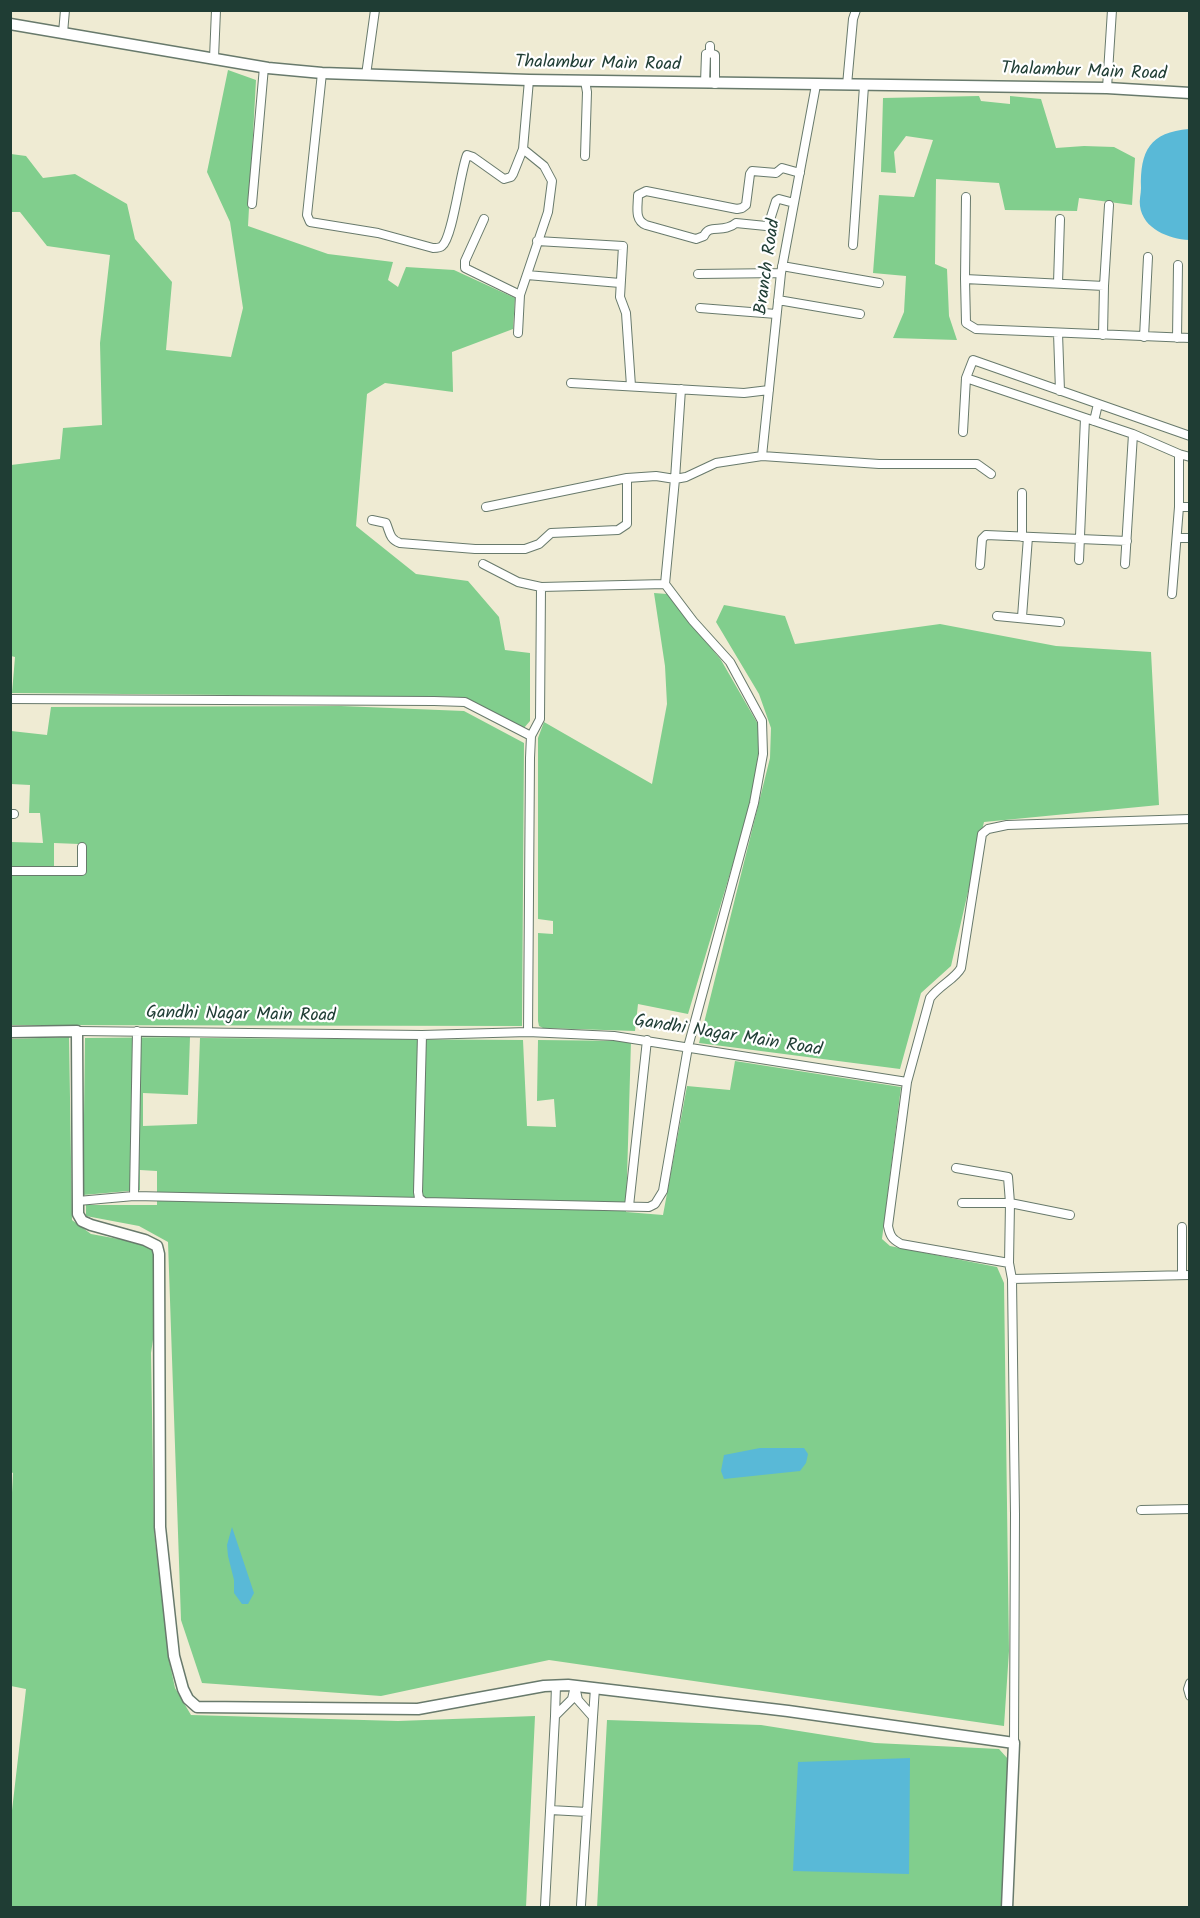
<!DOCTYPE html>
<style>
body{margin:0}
#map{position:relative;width:1200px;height:1918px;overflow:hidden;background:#efebd3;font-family:Kalam,sans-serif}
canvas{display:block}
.frame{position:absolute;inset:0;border:12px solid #1f3d34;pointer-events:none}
</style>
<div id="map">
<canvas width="1200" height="1918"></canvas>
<div class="frame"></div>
</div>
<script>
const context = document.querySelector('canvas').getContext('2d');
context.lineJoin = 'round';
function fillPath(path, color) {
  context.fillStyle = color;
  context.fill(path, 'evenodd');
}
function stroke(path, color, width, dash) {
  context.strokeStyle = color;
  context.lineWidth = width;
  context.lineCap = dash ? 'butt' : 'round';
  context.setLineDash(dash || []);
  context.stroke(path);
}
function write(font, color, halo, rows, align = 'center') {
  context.font = font + ' Kalam,sans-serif';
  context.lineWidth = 4.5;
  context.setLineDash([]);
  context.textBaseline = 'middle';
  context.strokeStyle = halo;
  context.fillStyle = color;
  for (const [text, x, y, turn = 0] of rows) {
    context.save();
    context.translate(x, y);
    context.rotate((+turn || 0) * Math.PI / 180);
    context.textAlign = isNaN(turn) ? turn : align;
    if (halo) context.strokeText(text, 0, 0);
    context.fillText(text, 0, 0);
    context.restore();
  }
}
const green = new Path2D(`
 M 228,70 L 256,80 L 248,226 L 328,254 L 393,262 L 388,280 L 398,287 L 406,267 L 454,270 L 515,298 L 513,329 L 452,352 L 453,392 L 385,383 L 367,394 L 356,526 L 416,574 L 468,581 L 499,617 L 505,650 L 530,653 L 530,721 L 523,729 L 459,697 L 12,693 L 15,657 L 11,656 L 11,465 L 60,459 L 63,428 L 102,425 L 100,343 L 110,255 L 47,246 L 20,212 L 11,212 L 11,154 L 26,156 L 43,178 L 75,174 L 127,204 L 135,239 L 172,282 L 166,350 L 231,357 L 243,308 L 230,222 L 207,172 Z
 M 979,96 L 981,101 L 1010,104 L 1010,96 L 1041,99 L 1056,148 L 1084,146 L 1114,147 L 1135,158 L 1132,205 L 1079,198 L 1077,211 L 1005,210 L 999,183 L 936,179 L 935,264 L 947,269 L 949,316 L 957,340 L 893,338 L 904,312 L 906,276 L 873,273 L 879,195 L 914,197 L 933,140 L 906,136 L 894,152 L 896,173 L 881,172 L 883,98 Z
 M 654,593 L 667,594 L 721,660 L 759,726 L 758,755 L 751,803 L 688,1014 L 638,1004 L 635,1031 L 543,1028 L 539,1026 L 538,1021 L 538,933 L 553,934 L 553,921 L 538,919 L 538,738 L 544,722 L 652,784 L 667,704 L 665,666 Z
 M 724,605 L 785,616 L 795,644 L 940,624 L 1056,646 L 1151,652 L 1159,805 L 984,822 L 951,966 L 921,993 L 900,1069 L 699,1043 L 770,758 L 771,728 L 759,694 L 716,622 Z
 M 341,706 L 464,711 L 524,743 L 522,1026 L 11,1025 L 11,874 L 77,874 L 79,844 L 54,843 L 54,868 L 11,868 L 11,842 L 43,843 L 40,813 L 29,813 L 30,785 L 11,784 L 10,752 L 12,752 L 11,731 L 47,735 L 51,707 Z
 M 69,1037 L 72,1220 L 91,1234 L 146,1244 L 154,1250 L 156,1319 L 151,1353 L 154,1531 L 169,1660 L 175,1688 L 191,1715 L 398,1721 L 535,1716 L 526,1907 L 11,1907 L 11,1819 L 26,1689 L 11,1686 L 10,1532 L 13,1473 L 11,1472 L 11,1039 Z
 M 190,1037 L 188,1095 L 143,1093 L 143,1126 L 197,1124 L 200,1038 L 523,1040 L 527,1126 L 556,1127 L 554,1099 L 537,1101 L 538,1040 L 631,1041 L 626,1212 L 663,1215 L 687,1086 L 730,1090 L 735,1061 L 901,1087 L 882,1239 L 890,1246 L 997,1267 L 1004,1283 L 1009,1651 L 1004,1726 L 549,1660 L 381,1696 L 202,1683 L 181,1620 L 168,1242 L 139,1226 L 86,1216 L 86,1205 L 157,1205 L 157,1171 L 140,1170 L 140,1190 L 83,1195 L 85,1038 Z
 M 607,1720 L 761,1725 L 875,1743 L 999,1749 L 1008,1759 L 1003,1907 L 597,1908 Z`);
const water = new Path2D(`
 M 1189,129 L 1189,240 C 1169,239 1143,229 1140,206 C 1139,200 1141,194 1141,188 C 1140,151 1150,132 1189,129 Z
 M 760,1448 L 804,1448 L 808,1454 L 806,1463 L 800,1471 L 724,1479 L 721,1471 L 724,1455 Z
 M 232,1527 L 254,1593 L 248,1604 L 242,1604 L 234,1593 L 234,1580 L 228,1556 L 227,1545 Z
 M 910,1758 L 909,1874 L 793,1871 L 798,1762 Z`);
const street = new Path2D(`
 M 63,33 L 65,10
 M 710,53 L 715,55 L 715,84
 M 214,58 L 216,10
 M 322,73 L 307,215 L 310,222 L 378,233 L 433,248 C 436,248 440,248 442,246 C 453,237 460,172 467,155 L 473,157 L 504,179 L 511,177 L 513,174 L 523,149 L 529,80
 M 366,75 L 375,10
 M 705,83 L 706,54 L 710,53 L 710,46
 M 847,85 L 853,19 L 856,10
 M 1107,88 L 1112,10
 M 585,156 L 587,92 L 585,81
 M 794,203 L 779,199 L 776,201 L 769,223 L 766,226 L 736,223 C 723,234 709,223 704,236 L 696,239 L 646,225 C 634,220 638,207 638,195 L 646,191 L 737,209 L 742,208 L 746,205 L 750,174 L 752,171 L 776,173 L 782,168 L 800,173
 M 252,204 L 264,67
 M 484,219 L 465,261 L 465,268 L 520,295
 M 537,241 L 623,246 L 620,297 L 626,313 L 631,386
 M 853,245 L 864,86
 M 782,266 L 879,283
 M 698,274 L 781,273
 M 527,275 L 620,283
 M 965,279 L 966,197
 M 1058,283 L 1060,219
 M 1104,286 L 1109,205
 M 778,300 L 860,314
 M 700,308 L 776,314
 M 518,333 L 520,295 L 548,212 L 552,181 L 544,166 L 523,149
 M 1058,333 L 1060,391
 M 1103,335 L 1104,286 L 965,279 L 966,323 L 976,329 L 1190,338
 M 1144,337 L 1148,257
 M 1177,338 L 1178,265
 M 966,378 L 1133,434 L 1179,454 L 1190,457
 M 571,383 L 744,393 L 769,390
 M 1094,421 L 1098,404
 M 963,432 L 966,378 L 973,360 L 1190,436
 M 762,456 L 781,273 L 816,85
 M 486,507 L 627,478 L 656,476 L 675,479 L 681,389
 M 1179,507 L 1190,507
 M 372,520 L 386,523 C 390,532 389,539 400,543 L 475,549 L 525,549 L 539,544 L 551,533 L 618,530 L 627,524 L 627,478
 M 1022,537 L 1022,493
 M 1177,538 L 1190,538
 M 1079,560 L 1085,418
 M 483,564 L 518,582 L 541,587 L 665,584 L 675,479 L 686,477 L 716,463 L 762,456 L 879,464 L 977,464 L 991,474
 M 1125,564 L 1133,434
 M 980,565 L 982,539 L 986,535 L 1127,541
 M 1172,594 L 1179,507 L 1179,454
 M 997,616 L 1060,622
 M 1022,617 L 1028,537
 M 10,699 L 434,701 L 465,702 L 531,736
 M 10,814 L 14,814
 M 10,871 L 82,871 L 82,847
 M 77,1031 L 422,1035 L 528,1032 L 614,1036 L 907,1082 L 888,1226 C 890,1236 892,1239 901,1244 L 1009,1263 L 1012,1279 L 1015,1515 L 1014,1743
 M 528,1032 L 530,758 L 531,736 L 540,719 L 541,587
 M 422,1035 L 418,1192 L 419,1198 L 424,1202 L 649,1207 L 655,1204 L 663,1191 L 688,1047 L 754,803 L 763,754 L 762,721 L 730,662 L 693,621 L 665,584
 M 907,1082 L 930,998 C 940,985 955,979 961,968 L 982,834 L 988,829 L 1007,825 L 1190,819
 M 956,1168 L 1008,1177 L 1010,1203 L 1009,1263
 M 134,1196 L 137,1031
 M 78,1201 L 134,1196 L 424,1202
 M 962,1203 L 1010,1203 L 1070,1215
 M 629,1206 L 647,1040
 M 1182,1275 L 1182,1227
 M 1012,1279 L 1190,1275
 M 1141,1510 L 1190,1509
 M 1190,1683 L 1188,1689 L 1190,1696
 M 556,1685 L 555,1716 L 572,1699 L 575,1686 L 578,1700 L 593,1717 L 595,1688
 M 550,1810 L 587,1812
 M 581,1905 L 593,1717
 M 545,1906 L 555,1716`);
const secondary = new Path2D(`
 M 10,24 L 268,68 L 322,73 L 529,80 L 1107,88 L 1190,93
 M 10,1032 L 77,1031 L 78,1214 L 82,1221 L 91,1225 L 145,1240 L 157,1246 L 159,1254 L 160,1527 L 174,1656 L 183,1689 L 188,1699 L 197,1707 L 418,1709 L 544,1686 L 568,1685 L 788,1711 L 1014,1743 L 1007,1908`);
const streetNames = [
 ["Thalambur Main Road",598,65,1],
 ["Thalambur Main Road",1084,73,2],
 ["Branch Road",769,267,-82],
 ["Gandhi Nagar Main Road",241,1016,1],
 ["Gandhi Nagar Main Road",728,1037,9]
];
fillPath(green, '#81ce8d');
fillPath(water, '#59b9d7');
stroke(street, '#687a6c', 10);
stroke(secondary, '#687a6c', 13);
stroke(street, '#fff', 8);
stroke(secondary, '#fff', 10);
write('18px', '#1f3d34', '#fff', streetNames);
</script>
